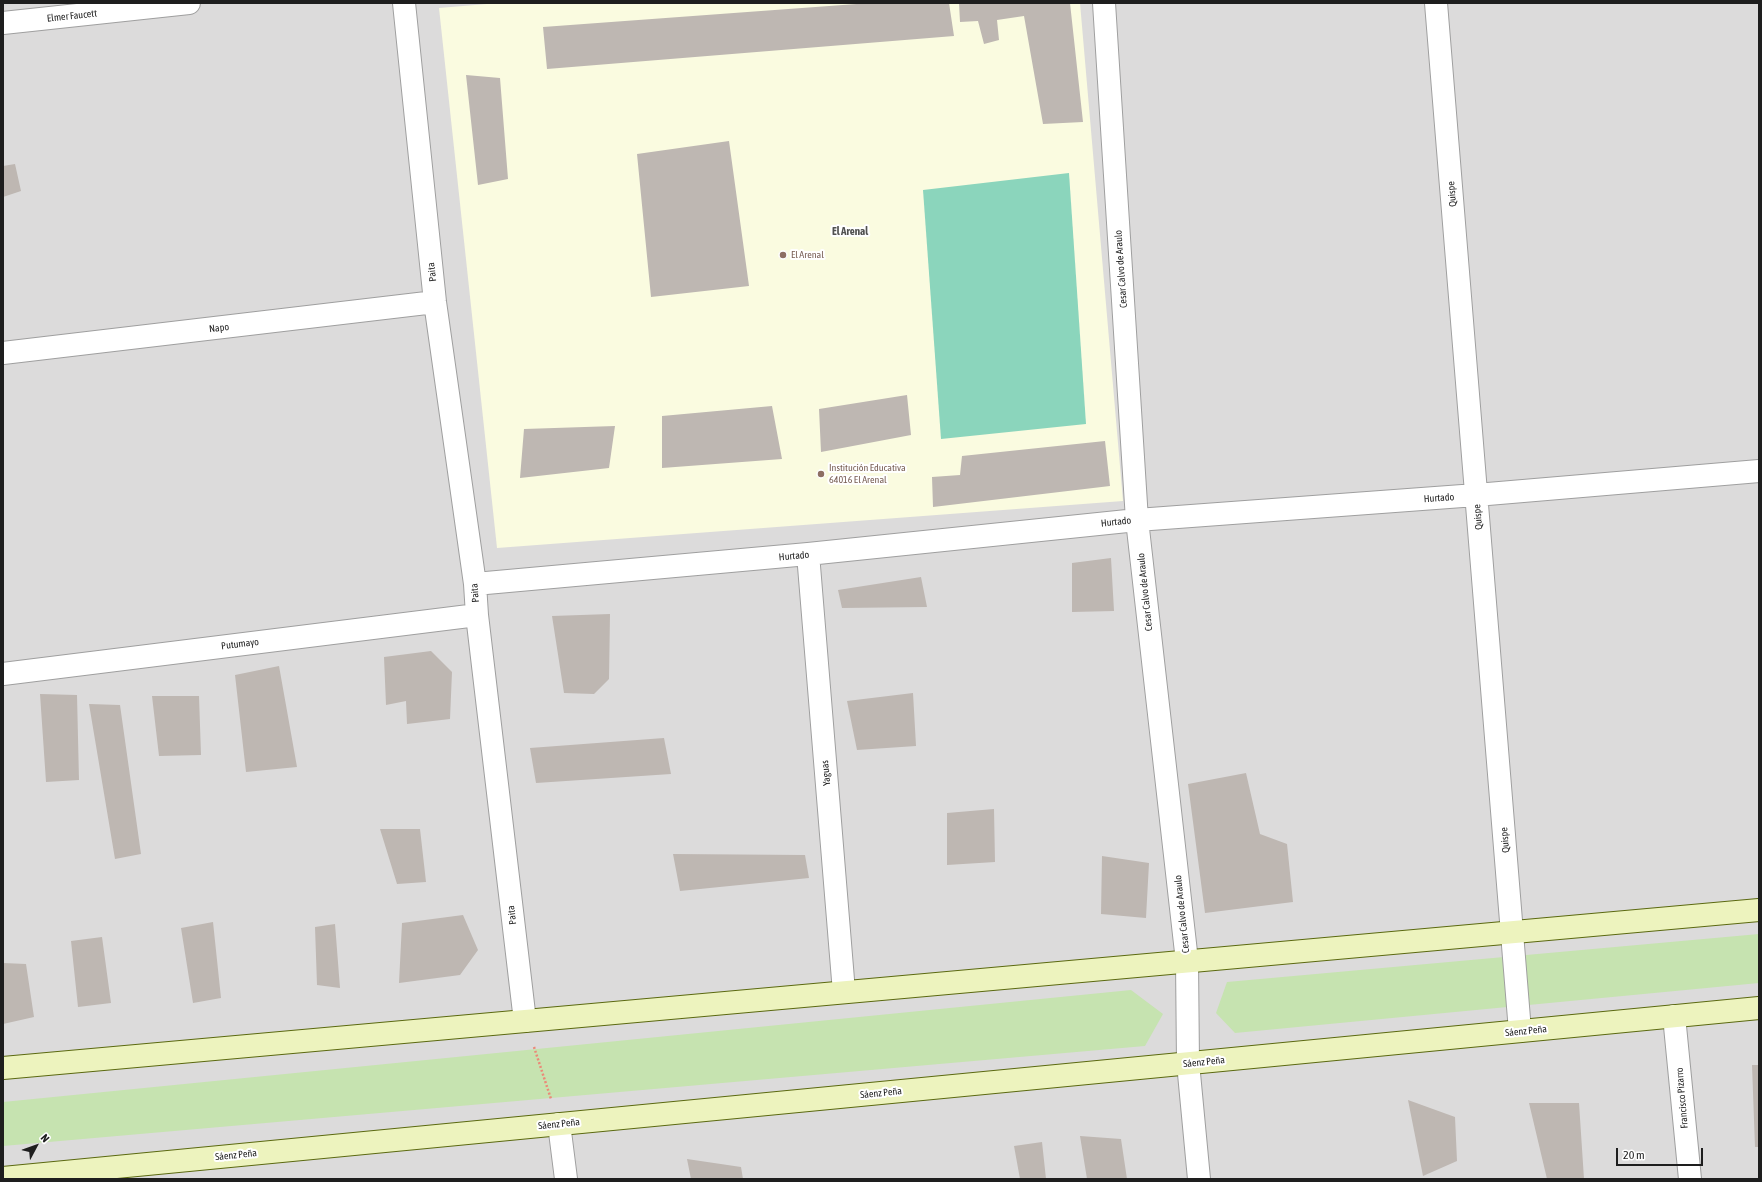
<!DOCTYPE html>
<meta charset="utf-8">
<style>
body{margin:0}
#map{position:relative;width:1762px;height:1182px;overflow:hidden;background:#eeebe5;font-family:"Asap Condensed",sans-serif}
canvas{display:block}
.frame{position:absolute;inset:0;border:4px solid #1e1e1e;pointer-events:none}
.north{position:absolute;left:16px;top:1126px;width:40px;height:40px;-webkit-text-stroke:3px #fff;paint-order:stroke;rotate:49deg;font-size:11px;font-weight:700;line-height:16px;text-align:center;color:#1e1e1e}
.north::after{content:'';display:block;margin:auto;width:14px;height:18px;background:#1e1e1e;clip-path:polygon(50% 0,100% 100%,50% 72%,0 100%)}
.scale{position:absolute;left:1616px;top:1148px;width:87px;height:18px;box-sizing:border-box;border:2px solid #1e1e1e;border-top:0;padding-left:5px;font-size:12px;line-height:14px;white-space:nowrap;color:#1e1e1e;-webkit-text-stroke:3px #fff;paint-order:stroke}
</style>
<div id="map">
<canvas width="1762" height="1182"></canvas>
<div class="frame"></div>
<div class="north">N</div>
<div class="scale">20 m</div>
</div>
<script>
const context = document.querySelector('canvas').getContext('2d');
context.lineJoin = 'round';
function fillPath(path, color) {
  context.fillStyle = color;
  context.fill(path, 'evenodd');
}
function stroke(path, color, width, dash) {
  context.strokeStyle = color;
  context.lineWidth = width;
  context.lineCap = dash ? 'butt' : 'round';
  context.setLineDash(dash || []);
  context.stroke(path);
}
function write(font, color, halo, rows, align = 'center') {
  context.font = font + ' "Asap Condensed",sans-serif';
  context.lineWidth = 4;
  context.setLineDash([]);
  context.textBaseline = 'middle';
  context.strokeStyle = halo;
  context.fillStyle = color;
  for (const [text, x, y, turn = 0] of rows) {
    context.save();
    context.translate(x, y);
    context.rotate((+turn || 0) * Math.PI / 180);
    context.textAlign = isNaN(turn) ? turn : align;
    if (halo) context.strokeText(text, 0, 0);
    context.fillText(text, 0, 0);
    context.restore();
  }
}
const residential = new Path2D(`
 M 3,3 L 1759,3 L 1759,1179 L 3,1179 Z`);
const education = new Path2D(`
 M 499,3 L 1080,3 L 1123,501 L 497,548 L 439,8 Z`);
const grass = new Path2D(`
 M 1759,934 L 1759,983 L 1235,1033 L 1216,1013 L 1227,982 Z
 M 1131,990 L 1163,1014 L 1145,1046 L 3,1146 L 3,1102 Z`);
const pitch = new Path2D(`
 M 1069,173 L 1086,424 L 941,439 L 923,190 Z`);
const building = new Path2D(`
 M 870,3 L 949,3 L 954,36 L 547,69 L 543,27 Z
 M 959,3 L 1070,3 L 1083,122 L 1043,124 L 1024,16 L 997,20 L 999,40 L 984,44 L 978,21 L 960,22 Z
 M 466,75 L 500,78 L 508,179 L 478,185 Z
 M 729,141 L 749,286 L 651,297 L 637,154 Z
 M 15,164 L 21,191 L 3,197 L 3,166 Z
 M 907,395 L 911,435 L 821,452 L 819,409 Z
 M 772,406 L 782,459 L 662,468 L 662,416 Z
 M 615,426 L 609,468 L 520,478 L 524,429 Z
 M 1105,441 L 1110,486 L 933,507 L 932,477 L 960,475 L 962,456 Z
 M 1111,558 L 1114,611 L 1072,612 L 1072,563 Z
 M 921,577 L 927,607 L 842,608 L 838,590 Z
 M 610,614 L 609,679 L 594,694 L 564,693 L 552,616 Z
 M 431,651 L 452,672 L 450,719 L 407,724 L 406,701 L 386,705 L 384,657 Z
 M 279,666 L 297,767 L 246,772 L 235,675 Z
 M 913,693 L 916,746 L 857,750 L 847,701 Z
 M 40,694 L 77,695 L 79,780 L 46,782 Z
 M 152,696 L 199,696 L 201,755 L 159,756 Z
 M 89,704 L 120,705 L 141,854 L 115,859 Z
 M 664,738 L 671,774 L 536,783 L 530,748 Z
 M 1246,773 L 1260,834 L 1287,844 L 1293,902 L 1205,913 L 1188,784 Z
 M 994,809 L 995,862 L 947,865 L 947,813 Z
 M 380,829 L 420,829 L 426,882 L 397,884 Z
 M 673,854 L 805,855 L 809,878 L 680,891 Z
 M 1102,856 L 1149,863 L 1146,918 L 1101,914 Z
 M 463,915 L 478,950 L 460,975 L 399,983 L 402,923 Z
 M 213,922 L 221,998 L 193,1003 L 181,928 Z
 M 335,924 L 340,988 L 317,985 L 315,927 Z
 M 102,937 L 111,1003 L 78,1007 L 71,941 Z
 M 3,963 L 26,964 L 34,1017 L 3,1024 Z
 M 1752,1065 L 1759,1065 L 1759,1147 L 1755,1147 Z
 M 1408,1100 L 1455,1117 L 1457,1161 L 1423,1176 Z
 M 1529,1103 L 1579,1103 L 1584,1179 L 1547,1179 Z
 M 1080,1136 L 1121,1139 L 1127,1179 L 1087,1179 Z
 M 1042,1142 L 1046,1179 L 1020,1179 L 1014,1146 Z
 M 687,1159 L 741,1167 L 743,1179 L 691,1179 Z`);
const path = new Path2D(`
 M 534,1047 L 551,1099`);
const minor = new Path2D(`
 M 404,3 L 435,302 L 475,584 L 477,615 L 525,1021
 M 1104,3 L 1137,520 L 1187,961 L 1188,1063 L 1199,1179
 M 1436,3 L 1520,1031
 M 3,353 L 435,302
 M 808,554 L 844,992
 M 475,584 L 808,554 L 1137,520 L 1476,495 L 1759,471
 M 3,674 L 477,615
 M 1674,1016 L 1690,1179
 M 559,1124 L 566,1179`);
const tertiary = new Path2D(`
 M 3,23 L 189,3`);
const secondary = new Path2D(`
 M 3,1068 L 1759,910
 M 3,1178 L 1759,1008`);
const markers = [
 [783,255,4,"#8d6e63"],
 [821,474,4,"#8d6e63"]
];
const streetNames = [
 ["Elmer Faucett",72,16,-6],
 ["Quispe",1452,194,-95],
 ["Cesar Calvo de Araulo",1121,269,-94],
 ["Paita",432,272,-96],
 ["Napo",219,328,-7],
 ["Hurtado",1439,498,-4],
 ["Quispe",1478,517,-95],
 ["Hurtado",1116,522,-6],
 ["Hurtado",794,556,-5],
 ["Cesar Calvo de Araulo",1145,592,-96],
 ["Paita",475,593,-95],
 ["Putumayo",240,644,-7],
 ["Yaguas",826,773,-95],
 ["Quispe",1505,840,-95],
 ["Cesar Calvo de Araulo",1182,914,-96],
 ["Paita",512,915,-97],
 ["Sáenz Peña",1526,1031,-6],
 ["Sáenz Peña",1204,1062,-6],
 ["Sáenz Peña",881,1093,-6],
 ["Francisco Pizarro",1682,1098,-95],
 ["Sáenz Peña",559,1124,-6],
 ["Sáenz Peña",236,1155,-6]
];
const educationNames = [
 ["El Arenal",791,255],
 ["Institución Educativa",829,468],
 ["64016 El Arenal",829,480]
];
const neighbourhoodNames = [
 ["El Arenal",850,232]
];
fillPath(residential, '#dcdbdb');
fillPath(education, '#fafbe0');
fillPath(grass, '#c6e3b0');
fillPath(pitch, '#8bd5bc');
fillPath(building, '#beb7b2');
stroke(minor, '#9f9f9f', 24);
stroke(tertiary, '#9f9f9f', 24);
stroke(secondary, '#5b6910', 24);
stroke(path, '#eb8a78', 2.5, [2, 2]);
stroke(minor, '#fff', 22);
stroke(tertiary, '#fff', 22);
stroke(secondary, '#edf3be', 22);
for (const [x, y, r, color] of markers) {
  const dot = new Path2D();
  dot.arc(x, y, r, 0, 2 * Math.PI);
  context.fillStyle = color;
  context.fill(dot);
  stroke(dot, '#fff', 1.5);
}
write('10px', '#1e1e1e', '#fff', streetNames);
write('10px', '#785e54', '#fff', educationNames, 'left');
write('bold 11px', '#515151', '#fff', neighbourhoodNames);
</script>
